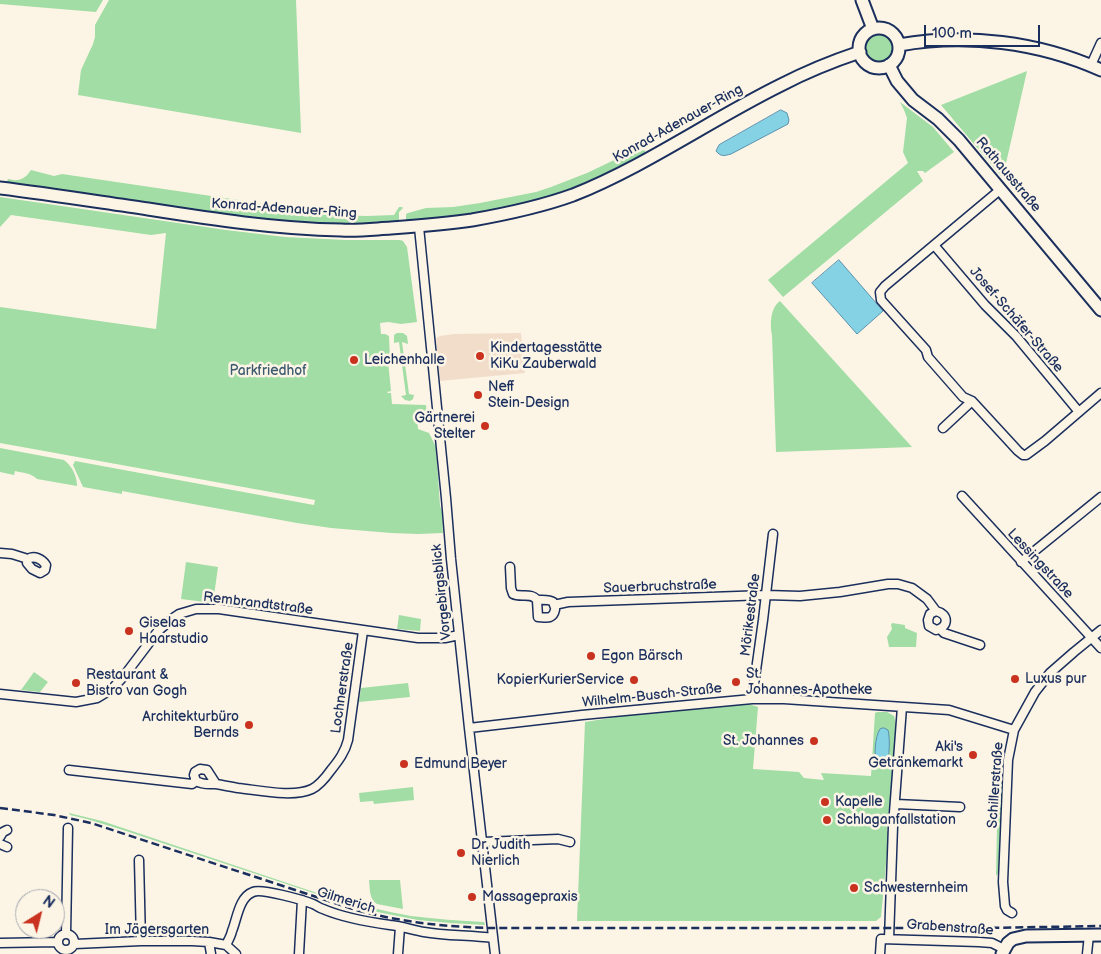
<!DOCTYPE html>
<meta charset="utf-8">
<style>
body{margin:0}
#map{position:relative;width:1101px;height:954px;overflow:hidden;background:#fcf5e5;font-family:"Balsamiq Sans",sans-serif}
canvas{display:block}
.north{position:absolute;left:15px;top:889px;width:50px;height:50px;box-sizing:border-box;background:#fcf5e5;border:1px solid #a2a6af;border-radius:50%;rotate:36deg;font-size:14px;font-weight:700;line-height:20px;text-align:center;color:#1b2f5e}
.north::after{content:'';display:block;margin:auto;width:18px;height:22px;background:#c8321e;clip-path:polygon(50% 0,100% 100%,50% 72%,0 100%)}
.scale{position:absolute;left:924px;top:25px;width:116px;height:22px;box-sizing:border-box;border:2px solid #1b2f5e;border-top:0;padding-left:6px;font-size:15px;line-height:18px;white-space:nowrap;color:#1b2f5e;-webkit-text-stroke:4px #fcf5e5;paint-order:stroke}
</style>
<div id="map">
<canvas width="1101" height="954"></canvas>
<div class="north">N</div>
<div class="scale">100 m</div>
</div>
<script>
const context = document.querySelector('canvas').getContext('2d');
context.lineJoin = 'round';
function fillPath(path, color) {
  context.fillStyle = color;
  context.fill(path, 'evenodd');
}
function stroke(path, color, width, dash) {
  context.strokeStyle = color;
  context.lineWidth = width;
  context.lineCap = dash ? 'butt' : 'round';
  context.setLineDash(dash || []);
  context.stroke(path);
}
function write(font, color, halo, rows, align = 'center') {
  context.font = font + ' "Balsamiq Sans",sans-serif';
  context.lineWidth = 5;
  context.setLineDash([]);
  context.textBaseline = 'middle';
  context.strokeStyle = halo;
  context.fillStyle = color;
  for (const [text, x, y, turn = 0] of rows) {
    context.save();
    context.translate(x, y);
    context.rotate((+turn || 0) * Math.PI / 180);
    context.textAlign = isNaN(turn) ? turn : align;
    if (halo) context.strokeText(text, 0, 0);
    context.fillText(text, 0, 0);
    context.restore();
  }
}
const built = new Path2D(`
 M 521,333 L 525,373 L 440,381 L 436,339 L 438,337 L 440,336 L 454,334 Z`);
const green = new Path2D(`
 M 0,0 L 103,0 L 96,12 L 0,4 Z
 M 109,0 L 296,0 L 301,133 L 78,95 L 81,70 L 93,44 L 95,37 L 95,25 Z
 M864 48a15 15 0 1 1 30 0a15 15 0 1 1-30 0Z
 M 1027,71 L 1004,172 L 1001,176 L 941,105 Z
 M 900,102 L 933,127 L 954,152 L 925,173 L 923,171 L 917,171 L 923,181 L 783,297 L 768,280 L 908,163 L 903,152 L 907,118 L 904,110 Z
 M 635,150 L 639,152 L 644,150 L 648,155 C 623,168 594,182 568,192 C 516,210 460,218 406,222 L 406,214 L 408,213 L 426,208 L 453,207 L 480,203 L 536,192 L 551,187 L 587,173 Z
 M 31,170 L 54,176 L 62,174 L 252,202 L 291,210 L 328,215 L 367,216 L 394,215 L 399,207 L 402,207 L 403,208 L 399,212 L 399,222 L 366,225 L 280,223 L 5,185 L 8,179 C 19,182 25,179 31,170 Z
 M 0,197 L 226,230 L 285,237 L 346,240 L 400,240 L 403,241 L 407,247 L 417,322 L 401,324 L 388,322 L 380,323 L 381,334 L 385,334 L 389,336 L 390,359 L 388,361 L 391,391 L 387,392 L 388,393 L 391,393 L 392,404 L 426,405 L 427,416 L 417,416 L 418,429 L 429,433 L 436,447 L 440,506 C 444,515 442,524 443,533 L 418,534 L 391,533 L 331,528 L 297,523 L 122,491 L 122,494 L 83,487 L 73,465 L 75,461 L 314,505 L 315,500 L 0,443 L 0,307 L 156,329 L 166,233 L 151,235 L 11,215 L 0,227 Z
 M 780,301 L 912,447 L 776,452 L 772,335 C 770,325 770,308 780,301 Z
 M 397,333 L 403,333 L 407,336 L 408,344 L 402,342 L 409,394 L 414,395 L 413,399 L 410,401 L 405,400 L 401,396 L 406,395 L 399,342 L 394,343 L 394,335 Z
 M 0,448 L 64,460 C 72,466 77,476 77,486 L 37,479 C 31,473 23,473 15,471 L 14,475 L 0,472 Z
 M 186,562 L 218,567 L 213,603 L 181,599 Z
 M 399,615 L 421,619 L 420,631 L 397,629 Z
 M 892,623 L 905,625 L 905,628 L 917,633 L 916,647 L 889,647 L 887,637 L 892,629 L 891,625 Z
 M 34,672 L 48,682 L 40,692 L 21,690 Z
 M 408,683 L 410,697 L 359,702 L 361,688 Z
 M 746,703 L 758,707 L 753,769 L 799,772 L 804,778 L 824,780 L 821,773 L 871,776 L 875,713 L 877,712 L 887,712 L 894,716 L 896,724 L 890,806 L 889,808 L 887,831 L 889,832 L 881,917 L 876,921 L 577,921 L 585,722 L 629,715 Z
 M 998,778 L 1003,778 L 1000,868 L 999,872 L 996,876 Z
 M 413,787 L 414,800 L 374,804 L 373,801 L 360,802 L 359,793 Z
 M 69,813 L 102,821 L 329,897 C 356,904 383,911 411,916 C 436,919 460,921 484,922 L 485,925 L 450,923 L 418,920 L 362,909 L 126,831 L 87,819 L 70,815 Z
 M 369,880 L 400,880 L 403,909 L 377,904 C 369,899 370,889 369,880 Z`);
const water = new Path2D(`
 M 781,110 L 787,113 L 789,120 L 788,124 L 731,154 C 724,156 721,157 716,151 L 719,145 Z
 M 839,260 L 883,311 L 857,334 L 812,283 Z
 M 884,728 L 888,730 C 890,736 890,759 886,764 C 883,767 882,766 878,765 C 873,758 875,736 880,729 Z`);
const street = new Path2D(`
 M 1091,65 L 1101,43
 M 1001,189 L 885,286 L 880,292 L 881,300 L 926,350 L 928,357 L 963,397 L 972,401 L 1018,451 L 1023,455 L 1026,455 L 1045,441 L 1101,393
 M 419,227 L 446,498 L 451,559 L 469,728 L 495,954
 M 934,245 L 985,305 L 1016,336 L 1079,412
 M 943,428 L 972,401
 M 962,496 L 1101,648
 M 0,553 L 12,554 L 28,559 C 34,555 42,559 46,565 L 45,570 L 40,573 L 32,569 L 27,563 L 28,559
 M 1021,562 L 1101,497
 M 510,567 L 511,588 L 513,594 C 521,598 531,592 537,600 C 541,600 549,599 553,602 C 557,606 555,615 550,617 C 547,618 541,617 538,617 L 537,600
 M 554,605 L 568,602 L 766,595 L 800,596 L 840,592 L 888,584 L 898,584 L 912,588 L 927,599 L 936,611 C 949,614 949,627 936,630 L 929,626 L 928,620 L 930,614 L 936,611
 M 940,629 L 944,633 L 980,645
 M 0,694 L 76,702 L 97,698 L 112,689 L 124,676 L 158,631 L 173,618 L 179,614 L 196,609 L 219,609 L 418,638 L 445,638 L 459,635
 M 752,699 L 763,620 L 773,534
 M 469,728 L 582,715 L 752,699 L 784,699 L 949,710 L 1014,730
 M 69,770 L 192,784 L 196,781
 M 216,784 L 207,770 L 200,769 L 195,772 L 194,775 L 196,781 C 203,785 208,784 215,784 C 223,785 231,787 238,788 C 258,790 293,798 312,789 C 320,785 326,777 331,770 C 339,760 345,752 348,740 L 363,631
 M 896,804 L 960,807
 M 0,837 L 3,832 L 7,830
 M 483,842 L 558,839 L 570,842
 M 0,844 L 7,847
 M 139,860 L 141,941
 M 1012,913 L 1007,910 L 1005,906 L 1003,882 L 1008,760 L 1014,730 L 1035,692 L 1050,673 L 1074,652 L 1101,630
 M58 942a8 8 0 1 1 16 0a8 8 0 1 1-16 0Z
 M 66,934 L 68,828
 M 889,939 L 893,826 L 902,707
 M 209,942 L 211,954
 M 0,943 L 57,942
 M 75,944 L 141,941 L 192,941 L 209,942 L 226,945 L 236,954
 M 226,945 C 228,941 231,936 232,931 C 237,919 239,897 253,892 C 261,888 303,900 313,904 C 316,905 319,908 323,909 C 344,918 368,922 390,925 C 401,926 413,930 424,932 C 446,936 470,935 493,938
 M 299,954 L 302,900
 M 398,954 L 400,927
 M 880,954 L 881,939 L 979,942 L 992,943 L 1004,949
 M 1087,954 L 1089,935`);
const secondary = new Path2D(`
 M 862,0 L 873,29
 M859 48a20 20 0 1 1 40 0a20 20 0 1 1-40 0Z
 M 899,45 C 966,33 1039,42 1101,70
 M 889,65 L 897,81 L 913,100 L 938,119 L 959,140 L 1101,310
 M 0,188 C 49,194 99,202 148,209 C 212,219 276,229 341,230 C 358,231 374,229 391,228 C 418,226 445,224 472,220 C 506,214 540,207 573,195 C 646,166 710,120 781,85 C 806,72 833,61 860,52
 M 1002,954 L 1008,943 L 1013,939 L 1026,936 L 1101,935`);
const rail = new Path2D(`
 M 0,808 L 54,815 L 91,823 L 356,910 C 401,922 445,927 492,928 L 981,928 L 1101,926`);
const markers = [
 [480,356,5,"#c8321e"],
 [354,360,5,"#c8321e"],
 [478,395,5,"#c8321e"],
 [485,426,5,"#c8321e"],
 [129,631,5,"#c8321e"],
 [591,656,5,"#c8321e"],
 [1015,679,5,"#c8321e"],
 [634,680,5,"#c8321e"],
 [736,682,5,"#c8321e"],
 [76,683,5,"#c8321e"],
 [249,725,5,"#c8321e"],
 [814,741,5,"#c8321e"],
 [973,755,5,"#c8321e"],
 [404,764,5,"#c8321e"],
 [825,802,5,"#c8321e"],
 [827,820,5,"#c8321e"],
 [461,853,5,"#c8321e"],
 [854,888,5,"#c8321e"],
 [472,897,5,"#c8321e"]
];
const streetNames = [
 ["Konrad-Adenauer-Ring",678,124,-29],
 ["Rathausstraße",1008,175,50],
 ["Konrad-Adenauer-Ring",284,209,4],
 ["Josef-Schäfer-Straße",1016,320,49],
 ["Lessingstraße",1040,564,47],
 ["Sauerbruchstraße",660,587,-2],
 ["Vorgebirgsblick",442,592,-96],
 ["Rembrandtstraße",258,604,7],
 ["Mörikestraße",751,615,-83],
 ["Lochnerstraße",343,688,-82],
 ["Wilhelm-Busch-Straße",652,696,-6],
 ["Schillerstraße",996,785,-86],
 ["Gilmerich",346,901,17],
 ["Grabenstraße",950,928,4],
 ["Im Jägersgarten",157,930]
];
const poiNames = [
 ["Kindertagesstätte",490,348],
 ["KiKu Zauberwald",490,364],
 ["Leichenhalle",364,360],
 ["Neff",488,387],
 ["Stein-Design",488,403],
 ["Gärtnerei",475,418,"right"],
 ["Stelter",475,434,"right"],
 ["Giselas",139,623],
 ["Haarstudio",139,639],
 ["Egon Bärsch",601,656],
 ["St.",746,674],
 ["Johannes-Apotheke",746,690],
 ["Restaurant &",86,675],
 ["Bistro van Gogh",86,691],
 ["Luxus pur",1025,679],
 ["KopierKurierService",624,680,"right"],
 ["Architekturbüro",239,717,"right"],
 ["Bernds",239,733,"right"],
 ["St. Johannes",804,741,"right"],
 ["Aki's",963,747,"right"],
 ["Getränkemarkt",963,763,"right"],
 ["Edmund Beyer",414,764],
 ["Kapelle",835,802],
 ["Schlaganfallstation",837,820],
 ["Dr. Judith",471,845],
 ["Nierlich",471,861],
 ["Schwesternheim",864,888],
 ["Massagepraxis",482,897]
];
const parkNames = [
 ["Parkfriedhof",268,371]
];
fillPath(built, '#f2ddcb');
fillPath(green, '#a1dda4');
fillPath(water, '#85d2e4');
stroke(water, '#5b91ae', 1);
stroke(street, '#1b2f5e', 11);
stroke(secondary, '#1b2f5e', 15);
stroke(street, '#fcf5e5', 8);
stroke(secondary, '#fcf5e5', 11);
stroke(rail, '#1b2f5e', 2.5, [8, 4]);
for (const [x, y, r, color] of markers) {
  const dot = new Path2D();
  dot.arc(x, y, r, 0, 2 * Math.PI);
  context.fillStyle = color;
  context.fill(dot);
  stroke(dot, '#fcf5e5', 2);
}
write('14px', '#1b2f5e', '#fcf5e5', streetNames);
write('14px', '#1b2f5e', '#fcf5e5', poiNames, 'left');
write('14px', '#3c5a70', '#fcf5e5', parkNames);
</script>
